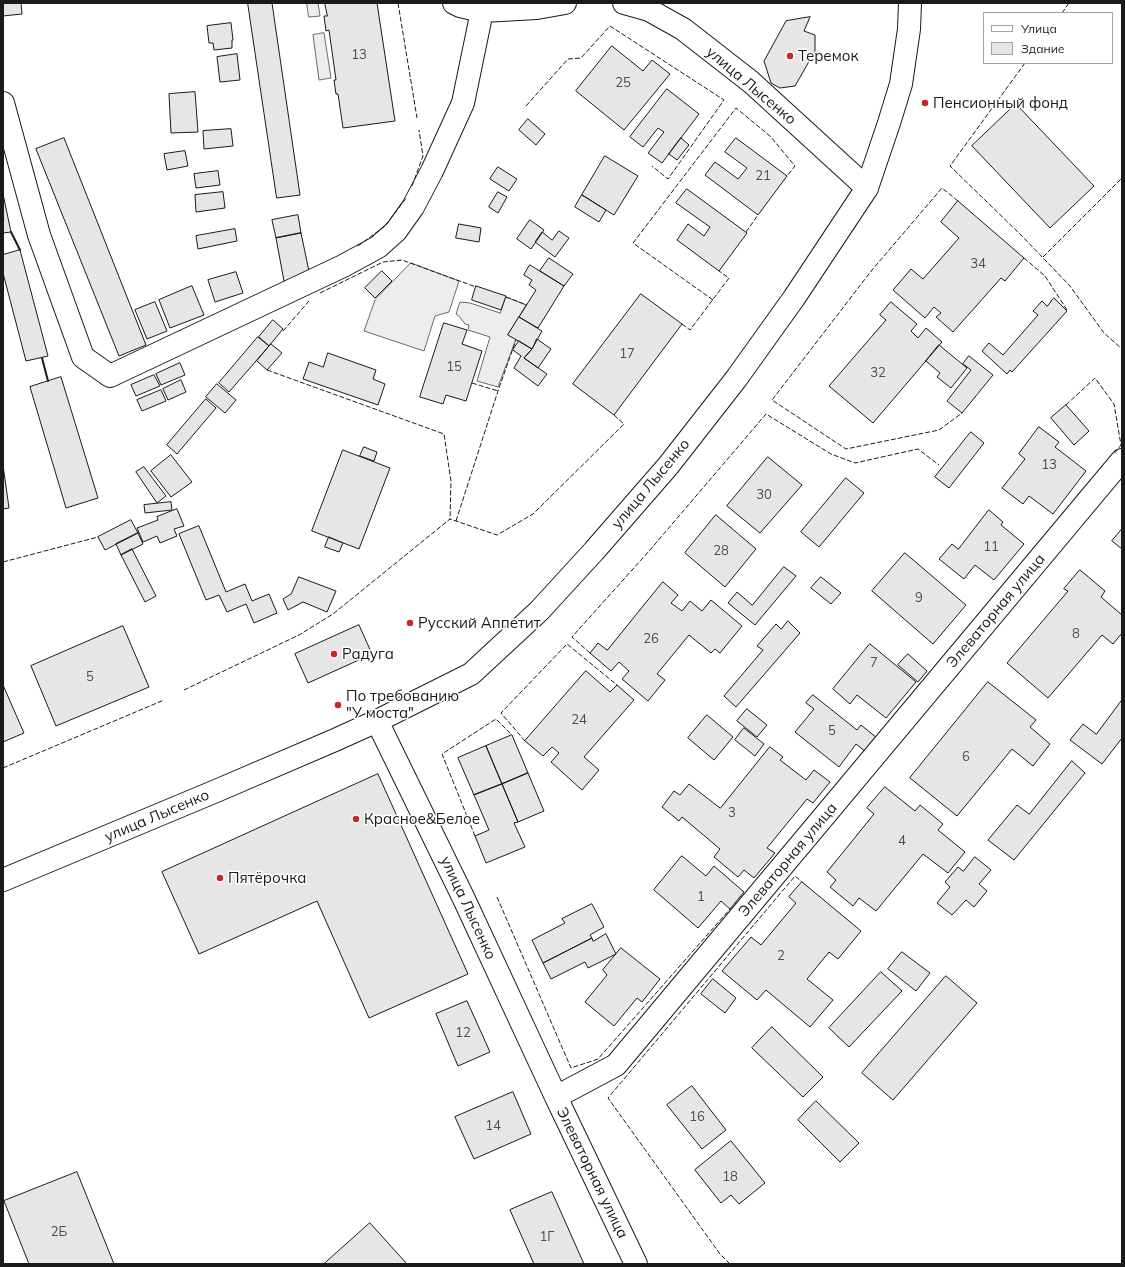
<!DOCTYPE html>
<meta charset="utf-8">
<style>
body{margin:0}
#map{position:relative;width:1125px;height:1267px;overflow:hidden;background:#fff;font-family:Mulish,sans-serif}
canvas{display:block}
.frame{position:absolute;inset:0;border:4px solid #1a1a1a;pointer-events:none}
.legend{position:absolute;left:983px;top:12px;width:130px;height:52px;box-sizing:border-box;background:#fff;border:1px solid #a3a3a3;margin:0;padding:5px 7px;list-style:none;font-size:12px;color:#1a1a1a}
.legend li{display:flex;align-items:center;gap:8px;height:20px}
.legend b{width:20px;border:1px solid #a3a3a3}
</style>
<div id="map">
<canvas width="1125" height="1267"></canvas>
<div class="frame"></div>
<ul class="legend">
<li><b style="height:5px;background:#fff"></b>Улица</li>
<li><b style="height:11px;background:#e6e6e6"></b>Здание</li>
</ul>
</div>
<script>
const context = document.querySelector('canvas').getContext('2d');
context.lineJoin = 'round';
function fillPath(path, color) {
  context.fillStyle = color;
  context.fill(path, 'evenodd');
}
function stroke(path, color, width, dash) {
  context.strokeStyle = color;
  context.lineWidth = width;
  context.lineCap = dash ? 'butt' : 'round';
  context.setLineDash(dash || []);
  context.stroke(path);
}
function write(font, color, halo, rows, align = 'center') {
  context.font = font + ' Mulish,sans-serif';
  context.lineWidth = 3;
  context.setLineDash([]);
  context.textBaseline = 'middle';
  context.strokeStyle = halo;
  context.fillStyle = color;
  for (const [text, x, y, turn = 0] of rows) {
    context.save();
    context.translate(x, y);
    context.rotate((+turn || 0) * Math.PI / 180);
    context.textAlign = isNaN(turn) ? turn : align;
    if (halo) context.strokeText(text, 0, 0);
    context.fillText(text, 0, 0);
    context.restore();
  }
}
const built = new Path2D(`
 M 307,3 L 318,3 L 320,16 L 309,17 Z
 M 324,33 L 331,78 L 319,80 L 313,35 Z
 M 411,263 L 459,281 L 449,312 L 435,316 L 424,351 L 364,331 L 375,300 Z
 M 506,297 L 526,305 L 508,335 L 516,339 L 498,387 L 477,381 L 490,337 L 468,330 L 469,325 L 465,324 L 459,316 L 456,314 L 460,302 L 470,303 L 500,313 Z`);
const building = new Path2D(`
 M 3,3 L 21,3 L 22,14 L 3,16 Z
 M 248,3 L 272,3 L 300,195 L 277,198 Z
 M 325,3 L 377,3 L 395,121 L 343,128 L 338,94 L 336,94 L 334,80 L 336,80 L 329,30 L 326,31 L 324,16 L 327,16 Z
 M 810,17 L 804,31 L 815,35 L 815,51 L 795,86 L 780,88 L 771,83 L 764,61 L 786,21 Z
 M 231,23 L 233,40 L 232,40 L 232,48 L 214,50 L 213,43 L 209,43 L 207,26 Z
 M 612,46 L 643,71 L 652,60 L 670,74 L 624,130 L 576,91 Z
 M 237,54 L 240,80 L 220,82 L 217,57 Z
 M 667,89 L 699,114 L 662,163 L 648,153 L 664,132 L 658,128 L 643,147 L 630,137 Z
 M 195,92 L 198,132 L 171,133 L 169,94 Z
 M 1016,104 L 1094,186 L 1050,228 L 972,146 Z
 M 528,119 L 545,134 L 536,145 L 519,130 Z
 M 231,129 L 233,146 L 204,149 L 203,131 Z
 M 64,138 L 146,345 L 119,356 L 36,149 Z
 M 681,138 L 689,145 L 677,160 L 669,154 Z
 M 736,138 L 787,176 L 758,215 L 705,175 L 715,162 L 738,179 L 747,168 L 725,152 Z
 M 185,151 L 188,166 L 167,170 L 164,154 Z
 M 605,156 L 638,176 L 614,215 L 582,195 Z
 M 498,167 L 517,179 L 509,191 L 490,179 Z
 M 218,171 L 220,185 L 196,188 L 194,174 Z
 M 687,189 L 747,233 L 719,271 L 677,240 L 688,224 L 704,236 L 710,227 L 676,203 Z
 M 223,192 L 225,208 L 196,212 L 195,195 Z
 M 498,192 L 507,197 L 498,213 L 489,207 Z
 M 3,194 L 11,232 L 3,233 Z
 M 582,195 L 606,210 L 599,222 L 575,207 Z
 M 958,201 L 1024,258 L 1005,281 L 1001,278 L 953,332 L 936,317 L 941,313 L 934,307 L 925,318 L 893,290 L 911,269 L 923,279 L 959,238 L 941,222 Z
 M 298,215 L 301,233 L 276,238 L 272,220 Z
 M 530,220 L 544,230 L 531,249 L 517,239 Z
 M 459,224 L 481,228 L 479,242 L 456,238 Z
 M 235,229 L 237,241 L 198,249 L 196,236 Z
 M 559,231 L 569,238 L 555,257 L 535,242 L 542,232 L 552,240 Z
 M 301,233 L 310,276 L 284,281 L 276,238 Z
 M 20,250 L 48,356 L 26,361 L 3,273 L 3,255 Z
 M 549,258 L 573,274 L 564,286 L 540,271 Z
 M 530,265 L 564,286 L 538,328 L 519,317 L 536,290 L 529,285 L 532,280 L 524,275 Z
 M 382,271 L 392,281 L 375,298 L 365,288 Z
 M 236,272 L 243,293 L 215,302 L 208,280 Z
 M 192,286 L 204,315 L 170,328 L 159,300 Z
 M 476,286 L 506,296 L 501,310 L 472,300 Z
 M 641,294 L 682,324 L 614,415 L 573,384 Z
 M 1054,298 L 1067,311 L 1012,372 L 1010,370 L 1007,374 L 982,351 L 989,343 L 1003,355 L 1038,315 L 1033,311 L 1042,301 L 1047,306 Z
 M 155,302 L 167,331 L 147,339 L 135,310 Z
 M 891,302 L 917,324 L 911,331 L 918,338 L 926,328 L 942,342 L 873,423 L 829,386 L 886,320 L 880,315 Z
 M 519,317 L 542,331 L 532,349 L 508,335 Z
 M 273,320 L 283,329 L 269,346 L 259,337 Z
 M 444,323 L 467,330 L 462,344 L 482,351 L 466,401 L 446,395 L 443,404 L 420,397 Z
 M 258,337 L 269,346 L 229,392 L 219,383 Z
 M 537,339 L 551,349 L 538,368 L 524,358 L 532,349 Z
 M 519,341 L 532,349 L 524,358 L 547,374 L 538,386 L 514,368 L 521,356 L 513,350 Z
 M 271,344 L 282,353 L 267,370 L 257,361 Z
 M 939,345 L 967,368 L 951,388 L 937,377 L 940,373 L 926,361 Z
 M 328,353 L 376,370 L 373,379 L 385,384 L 378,405 L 303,379 L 309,362 L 323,367 Z
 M 969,356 L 993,375 L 962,413 L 947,401 L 971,370 L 963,364 Z
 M 180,363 L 185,375 L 161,385 L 156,374 Z
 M 154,375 L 160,386 L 136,396 L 131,385 Z
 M 61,377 L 98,498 L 66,508 L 30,387 Z
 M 181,380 L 186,392 L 168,400 L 163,389 Z
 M 217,384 L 236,400 L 225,413 L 206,397 Z
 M 161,390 L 166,401 L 142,411 L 137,400 Z
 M 206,399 L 216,408 L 177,454 L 167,445 Z
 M 1066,405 L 1089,431 L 1074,445 L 1051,418 Z
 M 1039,427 L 1059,442 L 1055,447 L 1086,471 L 1053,514 L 1029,496 L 1023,504 L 1002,488 L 1025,459 L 1019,454 Z
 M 971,432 L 984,443 L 949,488 L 935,477 Z
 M 364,447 L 377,452 L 374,461 L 360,456 Z
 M 343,450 L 390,468 L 359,549 L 312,531 Z
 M 171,455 L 192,482 L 171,497 L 151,471 Z
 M 768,457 L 802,485 L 760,533 L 727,506 Z
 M 3,465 L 9,508 L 3,509 Z
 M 144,467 L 166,496 L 157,503 L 136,472 Z
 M 846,478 L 864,493 L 819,547 L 801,532 Z
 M 171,502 L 172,510 L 145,513 L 144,505 Z
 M 177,509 L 184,526 L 174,529 L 177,536 L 160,543 L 157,536 L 143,542 L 137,528 L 158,520 L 157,517 Z
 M 989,510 L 1003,522 L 1001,525 L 1024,544 L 994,580 L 975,565 L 964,579 L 939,559 L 952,544 L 958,549 Z
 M 716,515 L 756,549 L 725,587 L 685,553 Z
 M 131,520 L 138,533 L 105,550 L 98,537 Z
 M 199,526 L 226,592 L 245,584 L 252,601 L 269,594 L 277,613 L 254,623 L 246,604 L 227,612 L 219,595 L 206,600 L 179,534 Z
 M 1122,529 L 1122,549 L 1112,541 Z
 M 138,533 L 143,544 L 121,555 L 116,544 Z
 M 329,537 L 343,543 L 339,552 L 325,547 Z
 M 132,549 L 156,596 L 145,602 L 121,555 Z
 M 905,553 L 966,605 L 933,644 L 872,591 Z
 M 784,567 L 796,576 L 755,625 L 728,603 L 737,592 L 752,605 Z
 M 1080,570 L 1105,591 L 1101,597 L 1122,615 L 1122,633 L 1113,644 L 1102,635 L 1048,698 L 1007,663 L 1068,591 L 1064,589 Z
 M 299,577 L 336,591 L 327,612 L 303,602 L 288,610 L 283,599 L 291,594 Z
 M 821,577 L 841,593 L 831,604 L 811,588 Z
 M 663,582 L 678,595 L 671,603 L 682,611 L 690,601 L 702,611 L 711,600 L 742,626 L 720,653 L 715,649 L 711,653 L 689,635 L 657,674 L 665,680 L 648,701 L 622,679 L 629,671 L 619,662 L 611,671 L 590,653 L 598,643 L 607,650 Z
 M 788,621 L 800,633 L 736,707 L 724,696 L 763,650 L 757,646 L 776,624 L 781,629 Z
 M 359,625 L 372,654 L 308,683 L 295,654 Z
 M 123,626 L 149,687 L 56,726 L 31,666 Z
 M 870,644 L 916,682 L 886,718 L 857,695 L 850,704 L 833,689 Z
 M 908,654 L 927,671 L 918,682 L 898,665 Z
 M 586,671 L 610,692 L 617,685 L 634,700 L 584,757 L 599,770 L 582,790 L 551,762 L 559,753 L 552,747 L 543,756 L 525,741 Z
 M 988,682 L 1036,720 L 1030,727 L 1050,744 L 1033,766 L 1012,749 L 957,816 L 910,778 Z
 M 3,685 L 24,733 L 3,742 Z
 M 813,695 L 857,730 L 861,725 L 877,738 L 866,752 L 856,744 L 839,767 L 795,732 L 814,709 L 806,703 Z
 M 1122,700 L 1122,738 L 1102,764 L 1070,740 L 1083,724 L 1096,734 Z
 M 747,709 L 767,725 L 757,737 L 737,721 Z
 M 707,715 L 733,737 L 714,760 L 688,738 Z
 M 744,728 L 764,744 L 755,756 L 735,740 Z
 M 512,735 L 528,773 L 502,784 L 486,746 Z
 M 486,746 L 502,784 L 474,795 L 458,758 Z
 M 770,747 L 783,757 L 780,760 L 806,780 L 814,770 L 830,782 L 813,803 L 807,799 L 767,848 L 775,853 L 754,878 L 744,870 L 738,877 L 714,857 L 720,849 L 682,817 L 679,821 L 662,807 L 674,791 L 680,795 L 689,784 L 720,808 Z
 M 1072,761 L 1085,773 L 1014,860 L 988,840 L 1017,805 L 1029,814 Z
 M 528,773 L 544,811 L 518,822 L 502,784 Z
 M 378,774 L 468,974 L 369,1018 L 317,901 L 199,954 L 162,872 Z
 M 502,784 L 518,822 L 514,823 L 525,847 L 486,863 L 475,836 L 489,830 L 474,795 Z
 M 885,787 L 915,811 L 920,805 L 943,824 L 938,830 L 965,852 L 948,873 L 923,854 L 876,911 L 859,898 L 853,906 L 830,887 L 836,880 L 827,872 L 874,814 L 867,808 Z
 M 682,856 L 706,876 L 714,866 L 744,892 L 730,909 L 721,901 L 698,928 L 654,890 Z
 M 975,857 L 991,870 L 979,884 L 987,891 L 974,907 L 966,900 L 952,915 L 937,903 L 950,887 L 945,882 L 958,867 L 963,871 Z
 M 802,882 L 861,931 L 838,959 L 829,952 L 807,979 L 833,1000 L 810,1027 L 766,990 L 757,1000 L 722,971 L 751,937 L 761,945 L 796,903 L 789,897 Z
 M 592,904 L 604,927 L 590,935 L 592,938 L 543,963 L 532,940 L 565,923 L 562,919 Z
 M 606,934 L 616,954 L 588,968 L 585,962 L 551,979 L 543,963 L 592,938 L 593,941 Z
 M 621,948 L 660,979 L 642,1002 L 637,998 L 614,1026 L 585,1002 L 607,975 L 603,970 Z
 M 902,952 L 930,973 L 916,991 L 888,969 Z
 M 881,972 L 902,991 L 849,1047 L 829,1028 Z
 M 946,976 L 977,1003 L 893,1100 L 862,1073 Z
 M 713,979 L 736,998 L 725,1013 L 701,994 Z
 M 467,1001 L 490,1052 L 458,1066 L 436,1014 Z
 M 772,1027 L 823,1077 L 803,1097 L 752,1048 Z
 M 692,1086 L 726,1130 L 702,1149 L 667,1105 Z
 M 513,1092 L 531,1134 L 474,1159 L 455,1117 Z
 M 816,1101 L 859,1143 L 840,1162 L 798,1120 Z
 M 731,1141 L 765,1183 L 739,1204 L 731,1195 L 721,1203 L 695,1170 Z
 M 77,1172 L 114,1264 L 29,1264 L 4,1201 Z
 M 552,1192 L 584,1264 L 534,1264 L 510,1210 Z
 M 370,1223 L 407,1264 L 324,1264 Z`);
const street = new Path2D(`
 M 454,3 L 460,6 L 482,11 L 537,8 L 565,3
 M 624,3 L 649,10 L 683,29 L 751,82 L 867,188
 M 3,103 L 39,235 L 83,357 L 110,376 L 343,266 L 378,247 L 396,231 L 413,207 L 432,171 L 463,103 L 482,11
 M 377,721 L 464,899 L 556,1097
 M 636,1264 L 556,1097 L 616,1065 L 1122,460`);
const secondary = new Path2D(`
 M 3,880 L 216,791 L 335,740 L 377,721 L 471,674 L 539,611 L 594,551 L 668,466 L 736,379 L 794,298 L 867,188 L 889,123 L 901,84 L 909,29 L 910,3`);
const fence = new Path2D(`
 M 398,3 L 417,118
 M 1062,13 L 1069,3
 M 1025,63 L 950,166 L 1022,236 L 1070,286 L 1104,333 L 1122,349
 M 526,106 L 568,59 L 581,58 L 610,26 L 724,100 L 668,179 L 652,166
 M 412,186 L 423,156 L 419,130
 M 958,201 L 942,188 L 872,270 L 772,400 L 846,449 L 939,430 L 962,413
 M 746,232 L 758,215
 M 358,246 L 385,226 L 407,197
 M 1043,257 L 1122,178
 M 1024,258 L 1045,276 L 1067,310
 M 320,293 L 383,262 L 402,260 L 476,287
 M 506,297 L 527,305
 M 713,300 L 633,243 L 736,108 L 770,136 L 795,166 L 787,176
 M 682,324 L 690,330 L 729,278 L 719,271
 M 283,331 L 309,301
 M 267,370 L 444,434 L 451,481 L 450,519
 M 472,383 L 498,391
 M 1066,405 L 1095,378 L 1114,404 L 1121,445 L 1114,454
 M 456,521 L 498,391 L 516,340
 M 3,562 L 98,537
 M 590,653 L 572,637 L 650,550 L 766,414 L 831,454 L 855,463 L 918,449 L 939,465
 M 184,690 L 299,635 L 333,614 L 450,519 L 497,535 L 533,514 L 624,424 L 614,415
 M 525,741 L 501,713 L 567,644 L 617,685
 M 3,768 L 164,700
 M 475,836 L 442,754 L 496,719 L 512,735
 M 497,897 L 571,1068 L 598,1059 L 730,909
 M 730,1264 L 720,1254 L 608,1098 L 795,876 L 802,882`);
const wall = new Path2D(`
 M 11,232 L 20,250
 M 42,358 L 48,381`);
const markers = [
 [790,56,4,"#c62828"],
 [925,103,4,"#c62828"],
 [410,623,4,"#c62828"],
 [334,654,4,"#c62828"],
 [338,705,4,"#c62828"],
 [356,819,4,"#c62828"],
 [220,878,4,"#c62828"]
];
const numberNames = [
 ["13",359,55],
 ["25",623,83],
 ["21",763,176],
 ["34",978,264],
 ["17",627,354],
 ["15",454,367],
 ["32",878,373],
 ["13",1049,465],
 ["30",764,495],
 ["11",991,547],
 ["28",721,551],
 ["9",919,598],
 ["8",1076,634],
 ["26",651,639],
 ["7",874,663],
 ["5",90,677],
 ["24",579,720],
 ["5",832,731],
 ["6",966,757],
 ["3",732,813],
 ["4",902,841],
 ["1",701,897],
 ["2",781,956],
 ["12",463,1033],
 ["16",697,1117],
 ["14",493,1126],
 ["18",730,1177],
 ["2Б",59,1232],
 ["1Г",547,1237]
];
const poiNames = [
 ["Теремок",798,56],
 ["Пенсионный фонд",933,103],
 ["Русский Аппетит",418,623],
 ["Радуга",342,654],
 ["По требованию",346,696],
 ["\"У моста\"",346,713],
 ["Красное&Белое",364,819],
 ["Пятёрочка",228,878]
];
const streetNames = [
 ["улица Лысенко",751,86,40],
 ["улица Лысенко",651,484,-50],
 ["Элеваторная улица",996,611,-50],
 ["улица Лысенко",157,816,-23],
 ["Элеваторная улица",788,860,-50],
 ["улица Лысенко",468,908,65],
 ["Элеваторная улица",592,1173,64]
];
fillPath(built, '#ededed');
stroke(built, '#6a6a6a', 1);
fillPath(building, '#e6e6e6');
stroke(building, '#1a1a1a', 1);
stroke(street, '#1a1a1a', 24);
stroke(secondary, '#1a1a1a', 24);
stroke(street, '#fff', 22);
stroke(secondary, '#fff', 22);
stroke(fence, '#1a1a1a', 1, [5, 2]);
stroke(wall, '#1a1a1a', 2);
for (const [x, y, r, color] of markers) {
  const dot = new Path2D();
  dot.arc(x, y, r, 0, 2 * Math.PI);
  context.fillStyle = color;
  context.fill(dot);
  stroke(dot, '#fff', 1.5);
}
write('13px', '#4d4d4d', null, numberNames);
write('15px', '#1a1a1a', '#fff', poiNames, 'left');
write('15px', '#1a1a1a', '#fff', streetNames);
</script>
